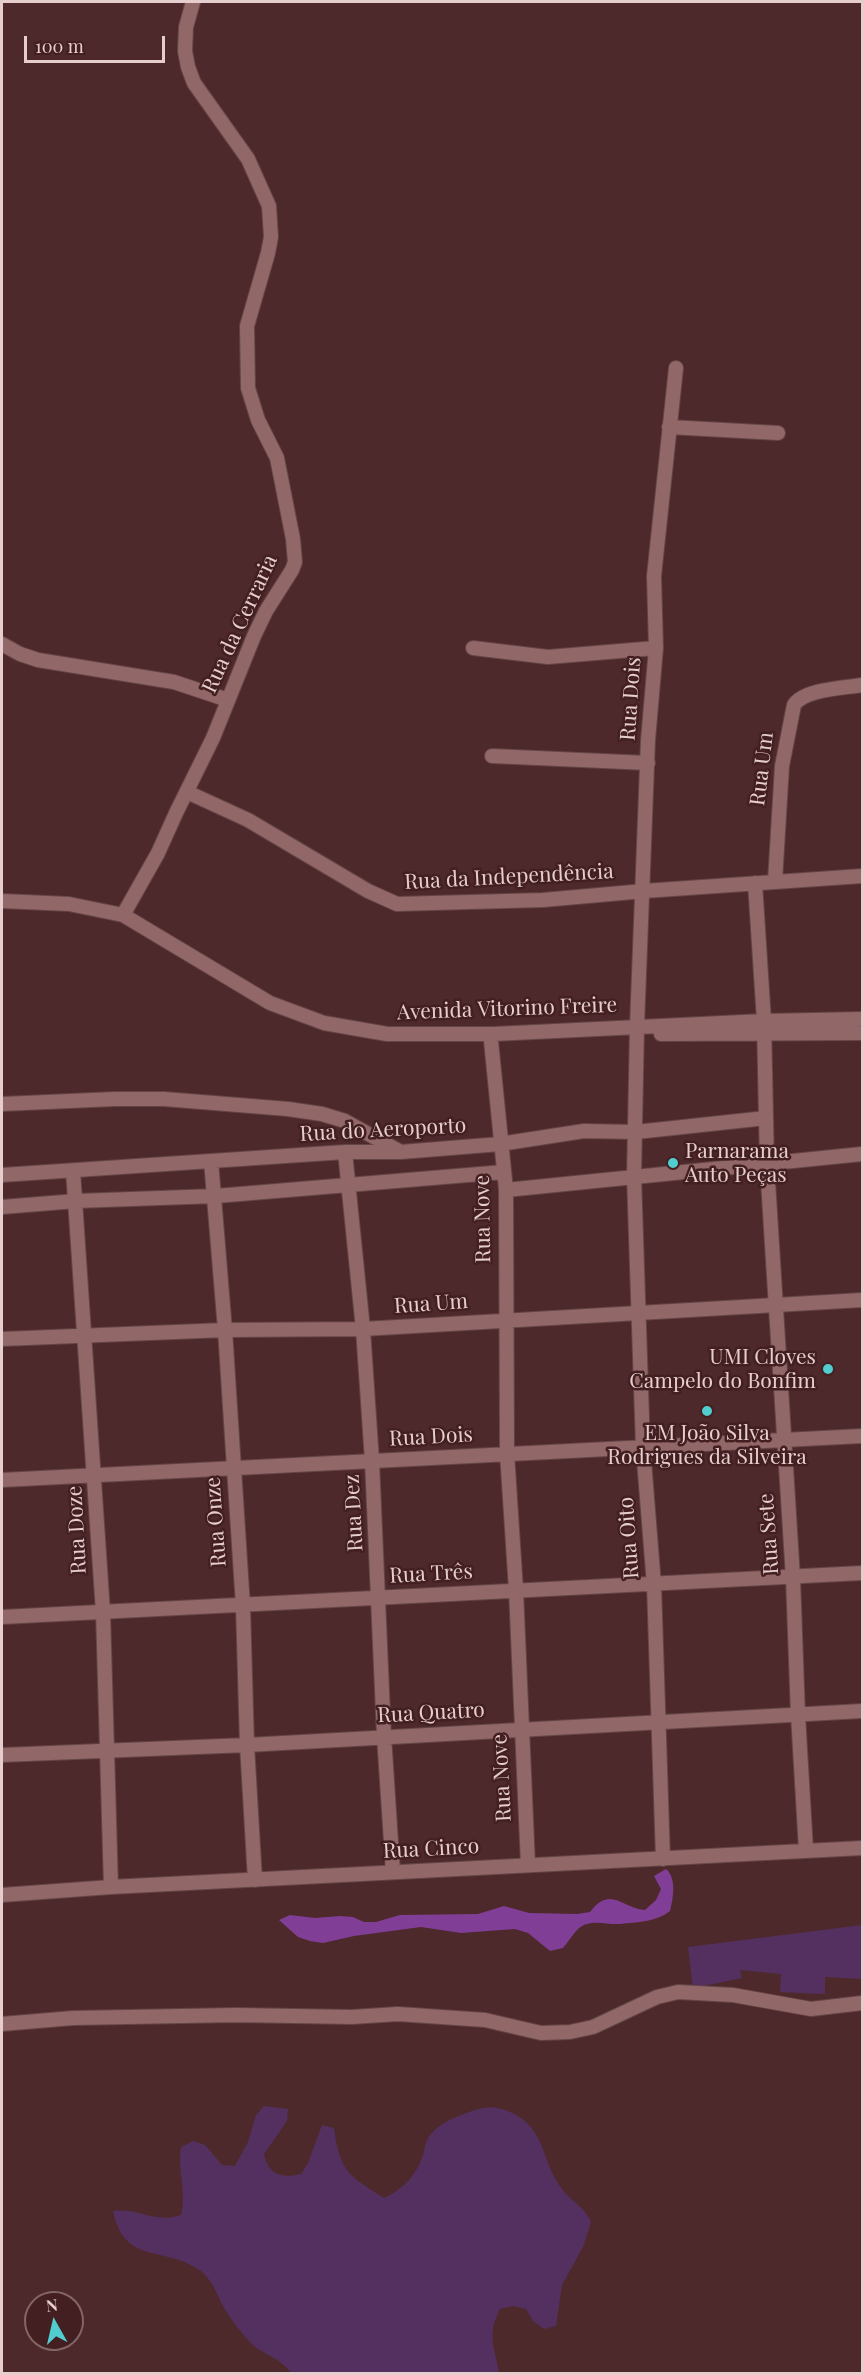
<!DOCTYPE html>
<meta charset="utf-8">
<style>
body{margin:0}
#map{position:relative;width:864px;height:2375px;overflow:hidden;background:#4e292b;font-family:"Playfair Display",serif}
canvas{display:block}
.frame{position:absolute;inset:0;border:3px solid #e6cece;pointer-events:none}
.north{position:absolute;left:24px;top:2291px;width:60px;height:60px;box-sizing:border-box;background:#431f21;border:2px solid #846566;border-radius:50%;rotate:352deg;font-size:16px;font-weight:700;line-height:24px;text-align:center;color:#e6cece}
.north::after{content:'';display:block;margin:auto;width:21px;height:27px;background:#52cdcf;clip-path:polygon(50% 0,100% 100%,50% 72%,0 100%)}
.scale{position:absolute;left:24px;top:36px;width:141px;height:27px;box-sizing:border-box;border:3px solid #e6cece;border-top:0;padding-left:8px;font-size:18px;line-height:21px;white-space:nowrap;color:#e6cece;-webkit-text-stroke:4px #431f21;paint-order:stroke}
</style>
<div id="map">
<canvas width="864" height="2375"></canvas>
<div class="frame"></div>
<div class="north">N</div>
<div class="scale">100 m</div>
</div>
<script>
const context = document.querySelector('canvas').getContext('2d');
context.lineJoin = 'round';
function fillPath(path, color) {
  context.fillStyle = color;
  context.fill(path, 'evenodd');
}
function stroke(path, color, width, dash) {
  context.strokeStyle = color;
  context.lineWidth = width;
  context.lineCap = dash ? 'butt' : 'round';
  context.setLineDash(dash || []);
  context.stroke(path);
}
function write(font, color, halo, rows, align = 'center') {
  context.font = font + ' "Playfair Display",serif';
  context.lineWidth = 5;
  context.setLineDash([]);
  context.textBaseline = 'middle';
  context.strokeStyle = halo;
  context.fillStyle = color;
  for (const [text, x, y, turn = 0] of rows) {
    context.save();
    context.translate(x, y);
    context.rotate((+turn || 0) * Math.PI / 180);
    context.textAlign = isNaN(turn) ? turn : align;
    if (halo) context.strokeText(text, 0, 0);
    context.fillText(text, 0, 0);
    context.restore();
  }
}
const green = new Path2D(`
 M 862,1925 L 862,1979 L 825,1977 L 825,1994 L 780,1992 L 781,1974 L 740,1970 L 742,1978 L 693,1988 L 688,1947 Z
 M 264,2106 L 288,2109 L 287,2121 L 264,2154 C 268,2174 281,2179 301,2174 L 308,2163 L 322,2125 L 334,2128 C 340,2172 348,2175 384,2198 C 402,2190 417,2175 423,2155 C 425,2148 425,2141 431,2134 C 440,2122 460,2115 475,2110 C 488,2106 497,2106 510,2112 C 545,2127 541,2158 559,2185 C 570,2202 584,2205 591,2222 L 583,2247 L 562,2285 L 556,2326 L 544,2329 L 533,2321 L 526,2309 L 513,2306 L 500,2309 C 486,2336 495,2347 499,2373 L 291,2373 C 278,2355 262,2356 248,2340 C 240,2331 232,2321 226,2311 C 217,2297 213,2278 198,2269 C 164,2246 124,2265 113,2211 C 141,2208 153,2224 181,2215 C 187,2192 177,2170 181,2147 L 193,2141 L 205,2145 L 222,2165 L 235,2166 L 248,2142 L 256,2115 Z`);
const forest = new Path2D(`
 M 666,1869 C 677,1878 673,1899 670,1911 C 656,1922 637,1922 620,1924 C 606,1925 590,1918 578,1929 C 573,1934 568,1942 563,1948 L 550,1951 L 528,1933 L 515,1929 L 461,1933 L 421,1927 L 354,1936 L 323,1943 L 310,1941 L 298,1937 L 279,1920 L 290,1915 L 315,1918 L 340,1916 L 353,1917 L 364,1922 L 376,1922 L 400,1915 L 478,1914 L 504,1906 L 529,1913 L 577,1914 L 590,1912 C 611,1885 621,1908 645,1910 L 656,1900 L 661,1889 L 654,1876 Z`);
const minor = new Path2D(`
 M 669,427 L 778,433
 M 2,644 L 20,654 L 38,660 L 174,682 L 228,700
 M 473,648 L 548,657 L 656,648
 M 492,756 L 648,763
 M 187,792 L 248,820 L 368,891 L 397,904 L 543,900 L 644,891 L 862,876
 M 775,881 L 782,766 L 794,705 C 804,689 844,688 862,685
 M 755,883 L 764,1021 L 767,1165 L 793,1578 L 798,1715 L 806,1850
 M 2,901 L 69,904 L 123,915 L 270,1003 L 324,1023 L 387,1034 L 493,1034 L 764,1021 L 862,1019
 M 123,915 L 158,853 L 176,813 L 213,738 L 254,636 L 266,611 L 292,570 L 295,562 L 293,539 L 277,458 L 258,420 L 248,388 L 247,326 L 268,253 L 271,237 L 269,206 L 248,159 L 194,83 L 188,67 L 185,51 L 186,27 L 193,2
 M 661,1034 L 862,1033
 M 491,1041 L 506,1190 L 507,1453 L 516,1590 L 528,1865
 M 2,1104 L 115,1099 L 164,1099 L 288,1109 L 322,1114 L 345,1121 L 399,1151
 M 345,1152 L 363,1329 L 372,1461 L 384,1736 L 393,1872
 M 211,1161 L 225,1330 L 243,1606 L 247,1745 L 255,1880
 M 73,1171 L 103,1612 L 111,1887
 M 2,1175 L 345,1152 L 401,1152 L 500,1144 L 584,1131 L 636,1132 L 766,1118
 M 506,1190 L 862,1154
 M 2,1207 L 76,1201 L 216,1196 L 504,1172
 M 2,1339 L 225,1330 L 363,1329 L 862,1300
 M 2,1480 L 862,1436
 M 2,1617 L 862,1573
 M 2,1755 L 247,1745 L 862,1711
 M 663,1859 L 654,1585 L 643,1448 L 634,1176 L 637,1026 L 648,740 L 656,648 L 654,576 L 676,368
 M 2,1895 L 111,1887 L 862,1848
 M 2,2024 L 73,2018 L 236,2015 L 352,2017 L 398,2014 L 485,2020 L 541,2033 L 570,2032 L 593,2027 L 657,1997 L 678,1992 L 733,1995 L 811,2009 L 862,2003`);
const markers = [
 [673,1163,6,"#52cdcf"],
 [828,1369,6,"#52cdcf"],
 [707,1411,6,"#52cdcf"]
];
const streetNames = [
 ["Rua da Cerraria",240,624,-65],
 ["Rua Dois",631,699,-86],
 ["Rua Um",762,769,-83],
 ["Rua da Independência",509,877,-3],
 ["Avenida Vitorino Freire",507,1009,-2],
 ["Rua do Aeroporto",383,1130,-3],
 ["Rua Nove",483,1219,-91],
 ["Rua Um",431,1304,-4],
 ["Rua Dois",431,1437,-3],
 ["Rua Dez",354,1513,-93],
 ["Rua Onze",216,1522,-94],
 ["Rua Doze",77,1530,-93],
 ["Rua Sete",769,1534,-94],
 ["Rua Oito",629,1538,-94],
 ["Rua Três",431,1574,-3],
 ["Rua Quatro",431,1713,-3],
 ["Rua Nove",502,1778,-93],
 ["Rua Cinco",431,1849,-3]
];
const poiNames = [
 ["Parnarama",685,1151],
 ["Auto Peças",685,1175],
 ["UMI Cloves",816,1357,"right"],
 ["Campelo do Bonfim",816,1381,"right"],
 ["EM João Silva",707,1433,"center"],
 ["Rodrigues da Silveira",707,1457,"center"]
];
fillPath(green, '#543060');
fillPath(forest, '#803e96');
stroke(minor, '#644547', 16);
stroke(minor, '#926768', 14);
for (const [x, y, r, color] of markers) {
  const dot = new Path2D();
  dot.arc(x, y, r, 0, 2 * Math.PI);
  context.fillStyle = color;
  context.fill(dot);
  stroke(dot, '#431f21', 2);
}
write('21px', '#e6cece', '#431f21', streetNames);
write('21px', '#e6cece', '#431f21', poiNames, 'left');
</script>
